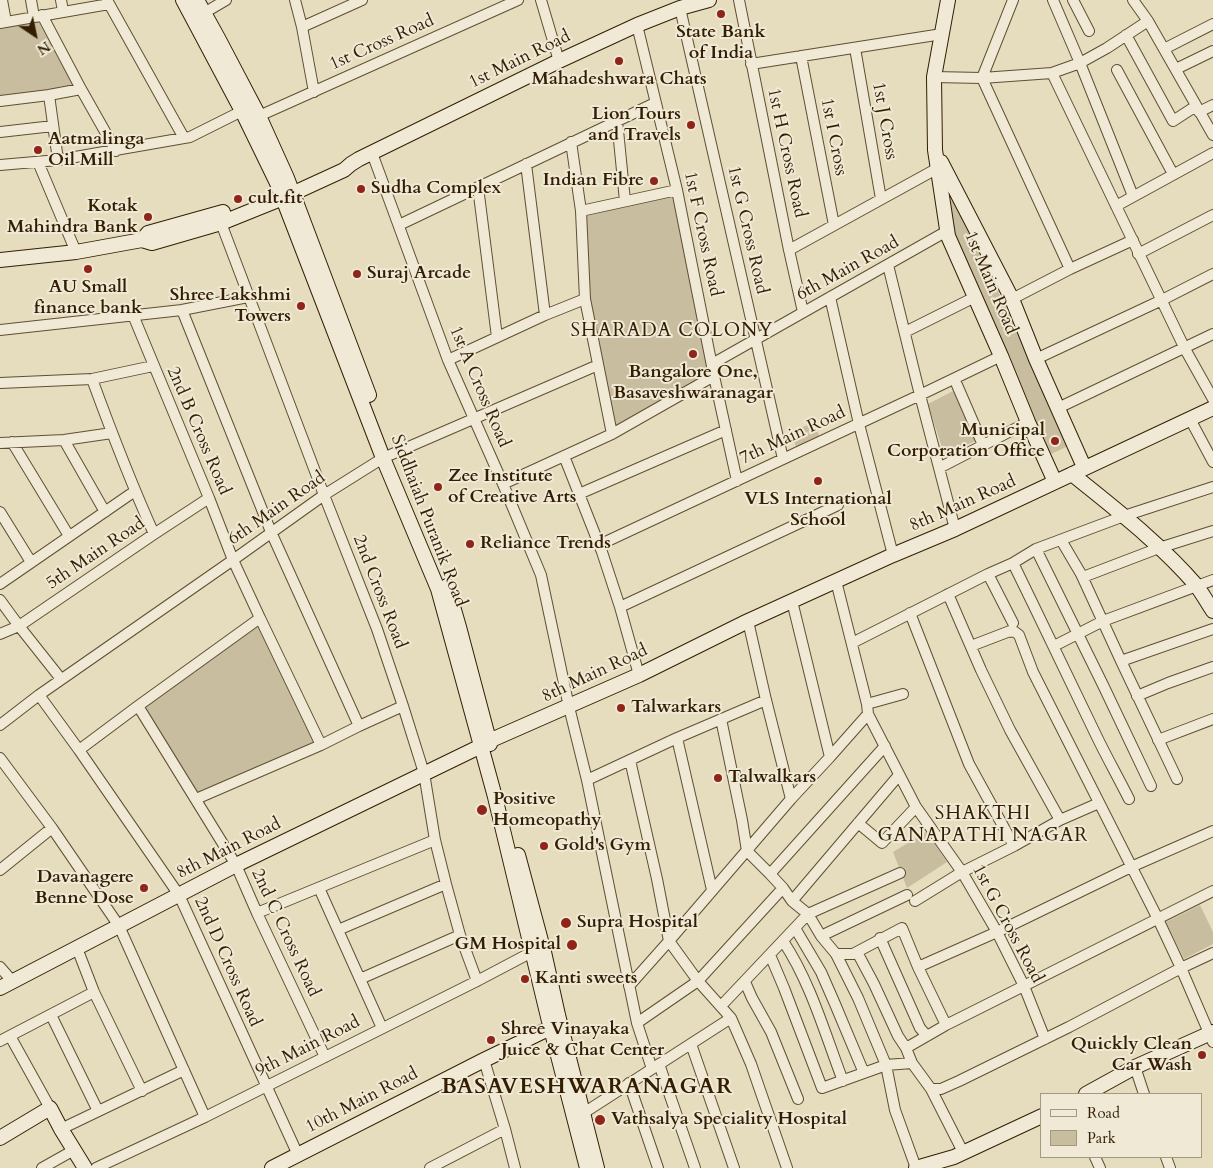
<!DOCTYPE html>
<style>
body{margin:0}
#map{position:relative;width:1213px;height:1168px;overflow:hidden;background:#e6ddbf;font-family:Cardo,serif}
canvas{display:block}
.legend{position:absolute;left:1040px;top:1093px;width:162px;height:65px;box-sizing:border-box;background:#efe9d5;border:1px solid #a49881;margin:0;padding:6px 9px;list-style:none;font-size:15px;color:#331e03}
.legend li{display:flex;align-items:center;gap:10px;height:25px}
.legend b{width:25px;border:1px solid #a49881}
.north{position:absolute;left:10px;top:10px;width:50px;height:50px;-webkit-text-stroke:4px #efe9d5;paint-order:stroke;rotate:146deg;font-size:14px;font-weight:700;line-height:20px;text-align:center;color:#331e03}
.north::after{content:'';display:block;margin:auto;width:18px;height:22px;background:#331e03;clip-path:polygon(50% 0,100% 100%,50% 72%,0 100%)}
</style>
<div id="map">
<canvas width="1213" height="1168"></canvas>
<ul class="legend">
<li><b style="height:6px;background:#efe9d5"></b>Road</li>
<li><b style="height:14px;background:#c8bd9f"></b>Park</li>
</ul>
<div class="north">N</div>
</div>
<script>
const context = document.querySelector('canvas').getContext('2d');
context.lineJoin = 'round';
function fillPath(path, color) {
  context.fillStyle = color;
  context.fill(path, 'evenodd');
}
function stroke(path, color, width, dash) {
  context.strokeStyle = color;
  context.lineWidth = width;
  context.lineCap = dash ? 'butt' : 'round';
  context.setLineDash(dash || []);
  context.stroke(path);
}
function write(font, color, halo, rows, align = 'center') {
  context.font = font + ' Cardo,serif';
  context.lineWidth = 4;
  context.setLineDash([]);
  context.textBaseline = 'middle';
  context.strokeStyle = halo;
  context.fillStyle = color;
  for (const [text, x, y, turn = 0] of rows) {
    context.save();
    context.translate(x, y);
    context.rotate((+turn || 0) * Math.PI / 180);
    context.textAlign = isNaN(turn) ? turn : align;
    if (halo) context.strokeText(text, 0, 0);
    context.fillText(text, 0, 0);
    context.restore();
  }
}
const green = new Path2D(`
 M 37,19 L 74,88 L 0,98 L 0,26 Z
 M 951,193 L 1028,354 L 1068,446 L 1051,454 L 952,235 Z
 M 673,195 L 712,380 L 616,425 L 589,298 L 586,216 Z
 M 955,390 L 976,441 L 944,454 L 928,404 Z
 M 814,423 L 821,440 L 797,449 L 790,431 Z
 M 260,622 L 318,745 L 197,797 L 140,707 Z
 M 926,832 L 947,862 L 907,888 L 893,852 Z
 M 1200,905 L 1213,932 L 1213,944 L 1184,959 L 1166,922 Z`);
const street = new Path2D(`
 M 2,0 L 6,22
 M 31,0 L 34,17
 M 61,0 L 63,11
 M 107,0 L 184,138
 M 295,0 L 302,27 L 314,92
 M 541,0 L 559,61
 M 739,0 L 789,250 L 803,312
 M 1013,0 L 982,78 L 1070,269
 M 1073,0 L 1089,31
 M 1133,0 L 1148,21 L 1213,135
 M 680,8 L 783,459
 M 204,13 L 226,0
 M 42,15 L 81,89 L 116,151
 M 0,23 L 109,4
 M 637,25 L 677,190 L 714,376 L 737,481
 M 302,27 L 362,0
 M 1126,35 L 1173,121 L 1196,106
 M 855,48 L 881,199
 M 1164,49 L 1213,24
 M 801,56 L 834,225
 M 751,64 L 942,34
 M 1176,69 L 1213,51
 M 1117,70 L 1173,174
 M 1052,73 L 1185,349 L 1213,399
 M 934,77 L 982,78 L 1052,73 L 1080,63 L 1053,0
 M 49,95 L 58,160
 M 0,101 L 49,95 L 81,89
 M 1199,112 L 1213,105
 M 259,116 L 518,0
 M 617,120 L 625,201
 M 0,132 L 53,126
 M 571,142 L 581,211 L 585,299 L 612,434
 M 372,153 L 448,360 L 503,484 L 541,575 L 569,707 L 587,780 L 637,1023 L 652,1069
 M 38,162 L 76,252
 M 526,164 L 545,315
 M 0,165 L 58,160 L 184,138 L 190,137 L 242,111
 M 478,187 L 497,337
 M 1133,196 L 1080,63 L 1107,48 L 1148,21
 M 1116,206 L 1213,153
 M 581,211 L 677,190
 M 221,223 L 324,495 L 377,629 L 403,706 L 424,773 L 435,840 L 446,884 L 460,935 L 477,981
 M 399,225 L 655,103
 M 789,250 L 938,168
 M 1138,254 L 1213,215
 M 888,265 L 920,395 L 955,529
 M 830,297 L 859,424 L 893,555
 M 1012,299 L 1070,269 L 1133,240
 M 182,310 L 271,532 L 359,726 L 403,706
 M 0,330 L 182,310 L 248,297
 M 905,332 L 975,297
 M 1036,359 L 1162,300 L 1213,274
 M 448,360 L 545,315 L 585,299
 M 712,364 L 947,231
 M 92,379 C 111,431 131,483 154,534
 M 0,383 L 92,379 L 153,366
 M 957,385 L 983,445
 M 1058,408 L 1213,334
 M 1190,419 L 1213,462
 M 64,440 L 105,512
 M 12,442 L 69,536
 M 0,443 L 64,440 L 112,433
 M 564,456 L 602,552 L 620,607 L 639,675
 M 939,468 L 1028,422
 M 503,484 L 612,434 L 714,376
 M 579,494 L 726,430
 M 0,512 L 31,562
 M 1061,540 L 1081,574 L 1121,661 L 1177,779
 M 599,545 L 920,395 L 1001,356
 M 1036,549 L 1103,685 L 1151,786
 M 1013,563 C 1041,620 1068,677 1096,735 C 1106,756 1118,777 1129,799
 M 988,574 L 1013,623
 M 1083,577 L 1159,548 L 1213,531
 M 836,581 L 867,704 L 868,714 L 916,807 L 962,872 L 997,932 L 1024,986 L 1045,1039
 M 0,584 L 135,491
 M 948,594 L 981,670 L 1010,730 L 1060,820
 M 0,600 L 19,626 L 61,679
 M 792,601 L 830,757
 M 620,607 L 838,505
 M 910,613 L 969,764 L 1014,846
 M 260,618 L 321,745 L 359,726
 M 748,621 L 766,700 L 791,799
 M 0,634 L 19,626 L 154,534 L 209,498
 M 852,643 L 988,574 L 1013,563 L 1036,549 L 1124,516 L 1213,487
 M 971,646 L 1010,631 L 1015,632 L 1019,635 L 1033,672 L 1158,919 L 1181,968 L 1213,1042
 M 1054,646 L 1103,621 L 1213,580
 M 1121,661 L 1213,629
 M 39,695 L 79,750 L 179,895 L 298,1155
 M 1137,696 L 1168,683 L 1213,667
 M 867,704 L 903,694
 M 138,706 L 236,865 L 257,913 L 325,1057
 M 721,719 L 742,820 L 747,851 L 770,874 L 783,888 L 792,901 L 808,914 L 821,936 L 836,954 L 853,954 L 902,928 L 918,967 L 946,1025
 M 0,725 L 39,695 L 233,560 L 324,495 L 383,458 L 598,365
 M 677,738 L 712,890
 M 1158,740 L 1213,719
 M 79,750 L 138,706 L 260,618 L 233,560 L 209,498 L 133,315
 M 0,758 L 52,828 L 119,926 L 205,1117
 M 630,760 L 657,879 L 669,941
 M 587,780 L 677,738 L 766,700
 M 196,799 L 321,745
 M 858,823 L 882,843 L 916,807
 M 0,870 L 52,828
 M 770,874 L 885,746
 M 319,888 L 382,1028
 M 792,901 L 899,775
 M 915,901 L 962,872 L 1014,846 L 1060,820 L 1099,803
 M 257,913 L 435,840
 M 795,928 L 821,972 L 835,1004 L 864,1073
 M 338,930 L 446,884
 M 821,936 L 907,895
 M 880,938 L 920,1028 L 927,1036
 M 669,941 L 791,799 L 830,757 L 868,714
 M 783,941 C 811,983 825,1034 843,1081
 M 77,948 L 94,992 L 142,1091
 M 857,952 L 874,984 L 898,1036 L 906,1048 L 912,1063 L 931,1089 L 963,1152
 M 836,954 L 858,998 L 886,1065 L 895,1110 L 916,1168
 M 770,955 L 784,988 L 822,1088 L 886,1065 L 912,1063
 M 0,967 L 13,982
 M 918,967 L 997,932 L 1131,867 L 1213,831
 M 360,979 L 460,935
 M 745,982 L 752,998 L 771,1032 L 798,1099
 M 629,986 L 669,941 L 698,981 L 731,1018 L 751,1064 L 787,1168
 M 721,1006 L 808,914 L 900,873
 M 51,1015 L 98,1111
 M 637,1023 L 698,981 L 783,888
 M 10,1036 L 50,1108
 M 0,1041 L 94,992
 M 691,1044 L 734,1168
 M 906,1048 L 946,1025 L 1213,891
 M 659,1064 L 695,1168
 M 1135,1067 L 1144,1094
 M 629,1083 L 658,1168
 M 931,1089 L 941,1089 L 959,1081 L 1069,1027 L 1181,968 L 1213,953
 M 579,1116 L 731,1018
 M 61,1129 L 184,1070
 M 505,1129 L 515,1168
 M 1095,1157 L 1100,1168
 M 1166,1157 L 1170,1168
 M 42,1168 L 74,1150
 M 96,1168 L 205,1117 L 477,981 L 532,952
 M 430,1168 L 505,1129 L 484,1060`);
const secondary = new Path2D(`
 M 183,0 L 242,111 L 277,183 L 383,458 L 438,589 L 495,797 L 548,1017 L 587,1168
 M 197,0 L 218,38 L 259,116 L 287,178 L 369,395
 M 948,0 L 934,77 L 935,150 L 948,236 L 1001,356 L 1028,422 L 1055,482
 M 941,162 L 1012,299 L 1036,359 L 1084,467
 M 142,240 L 148,233 L 223,212
 M 0,260 L 76,252 L 142,240 L 152,243 L 221,223 L 283,198 L 344,170 L 351,164 L 359,159 L 559,61 L 637,25 L 680,8 L 709,0
 M 1072,474 C 1115,509 1160,543 1196,585 C 1202,593 1207,602 1213,611
 M 447,586 L 459,627 L 490,744
 M 518,855 L 544,952 L 558,1015 L 597,1168
 M 0,988 L 236,865 L 477,748 L 489,741 L 639,675 L 748,621 L 893,555 L 955,529 L 1213,408
 M 1086,1094 L 1135,1067 L 1213,1032
 M 0,1138 L 50,1108 L 61,1129 L 85,1168
 M 272,1168 L 484,1060 L 544,1031 L 559,1028
 M 916,1168 L 954,1157 L 1042,1116`);
const markers = [
 [721,14,5,"#8f2418"],
 [619,61,5,"#8f2418"],
 [691,125,5,"#8f2418"],
 [38,150,5,"#8f2418"],
 [654,181,5,"#8f2418"],
 [361,189,5,"#8f2418"],
 [238,199,5,"#8f2418"],
 [148,217,5,"#8f2418"],
 [88,269,5,"#8f2418"],
 [357,274,5,"#8f2418"],
 [301,306,5,"#8f2418"],
 [693,354,5,"#8f2418"],
 [1055,441,5,"#8f2418"],
 [818,481,5,"#8f2418"],
 [438,487,5,"#8f2418"],
 [470,544,5,"#8f2418"],
 [621,708,5,"#8f2418"],
 [718,778,5,"#8f2418"],
 [482,810,6,"#8f2418"],
 [544,846,5,"#8f2418"],
 [144,888,5,"#8f2418"],
 [566,923,6,"#8f2418"],
 [572,945,6,"#8f2418"],
 [525,979,5,"#8f2418"],
 [491,1040,5,"#8f2418"],
 [1202,1055,5,"#8f2418"],
 [600,1120,6,"#8f2418"]
];
const poiNames = [
 ["State Bank",721,33,"center"],
 ["of India",721,54,"center"],
 ["Mahadeshwara Chats",619,80,"center"],
 ["Lion Tours",681,115,"right"],
 ["and Travels",681,136,"right"],
 ["Aatmalinga",48,140],
 ["Oil Mill",48,161],
 ["Indian Fibre",644,181,"right"],
 ["Sudha Complex",371,189],
 ["cult.fit",248,199],
 ["Kotak",138,207,"right"],
 ["Mahindra Bank",138,228,"right"],
 ["Suraj Arcade",367,274],
 ["AU Small",88,288,"center"],
 ["finance bank",88,309,"center"],
 ["Shree Lakshmi",291,296,"right"],
 ["Towers",291,317,"right"],
 ["Bangalore One,",693,373,"center"],
 ["Basaveshwaranagar",693,394,"center"],
 ["Municipal",1045,431,"right"],
 ["Corporation Office",1045,452,"right"],
 ["Zee Institute",448,477],
 ["of Creative Arts",448,498],
 ["VLS International",818,500,"center"],
 ["School",818,521,"center"],
 ["Reliance Trends",480,544],
 ["Talwarkars",631,708],
 ["Talwalkars",728,778],
 ["Positive",493,800],
 ["Homeopathy",493,821],
 ["Gold's Gym",554,846],
 ["Davanagere",134,878,"right"],
 ["Benne Dose",134,899,"right"],
 ["Supra Hospital",577,923],
 ["GM Hospital",561,945,"right"],
 ["Kanti sweets",535,979],
 ["Shree Vinayaka",501,1030],
 ["Juice & Chat Center",501,1051],
 ["Quickly Clean",1192,1045,"right"],
 ["Car Wash",1192,1066,"right"],
 ["Vathsalya Speciality Hospital",611,1120]
];
const streetNames = [
 ["1st Cross Road",382,43,-24],
 ["1st Main Road",520,60,-26],
 ["1st J Cross",884,121,80],
 ["1st I Cross",833,137,79],
 ["1st H Cross Road",786,153,78],
 ["1st G Cross Road",747,230,77],
 ["1st F Cross Road",702,234,78],
 ["6th Main Road",848,269,-29],
 ["1st Main Road",990,283,67],
 ["1st A Cross Road",479,387,67],
 ["2nd B Cross Road",198,431,67],
 ["7th Main Road",793,436,-25],
 ["8th Main Road",963,504,-24],
 ["6th Main Road",277,509,-35],
 ["Siddhaiah Puranik Road",428,521,69],
 ["5th Main Road",96,554,-34],
 ["2nd Cross Road",379,592,69],
 ["8th Main Road",595,674,-25],
 ["8th Main Road",229,849,-27],
 ["1st G Cross Road",1007,924,62],
 ["2nd C Cross Road",285,933,65],
 ["2nd D Cross Road",227,962,66],
 ["9th Main Road",308,1047,-27],
 ["10th Main Road",362,1101,-27]
];
const neighbourhoodNames = [
 ["SHARADA COLONY",672,332],
 ["SHAKTHI",983,815],
 ["GANAPATHI NAGAR",983,837]
];
const districtNames = [
 ["BASAVESHWARANAGAR",587,1088]
];
fillPath(green, '#c8bd9f');
stroke(street, '#604e32', 12);
stroke(secondary, '#331e03', 16);
stroke(street, '#efe9d5', 10);
stroke(secondary, '#efe9d5', 14);
for (const [x, y, r, color] of markers) {
  const dot = new Path2D();
  dot.arc(x, y, r, 0, 2 * Math.PI);
  context.fillStyle = color;
  context.fill(dot);
  stroke(dot, '#efe9d5', 2);
}
write('bold 18px', '#331e03', '#efe9d5', poiNames, 'left');
write('18px', '#331e03', '#efe9d5', streetNames);
context.letterSpacing = '1px';
write('19px', '#331e03', '#efe9d5', neighbourhoodNames);
context.letterSpacing = '0px';
context.letterSpacing = '1px';
write('bold 22px', '#331e03', '#efe9d5', districtNames);
context.letterSpacing = '0px';
</script>
